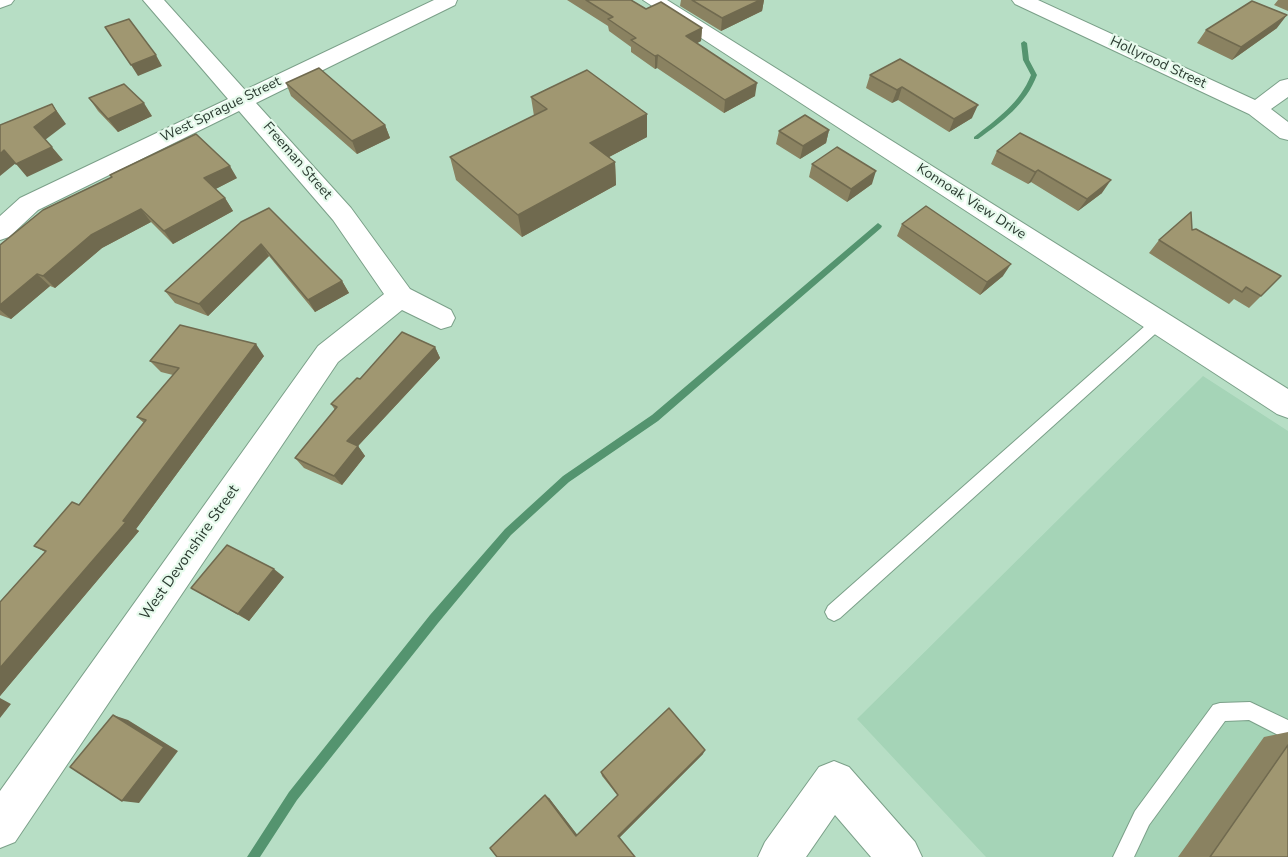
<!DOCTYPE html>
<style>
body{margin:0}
canvas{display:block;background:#b7dec5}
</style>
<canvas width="1288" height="857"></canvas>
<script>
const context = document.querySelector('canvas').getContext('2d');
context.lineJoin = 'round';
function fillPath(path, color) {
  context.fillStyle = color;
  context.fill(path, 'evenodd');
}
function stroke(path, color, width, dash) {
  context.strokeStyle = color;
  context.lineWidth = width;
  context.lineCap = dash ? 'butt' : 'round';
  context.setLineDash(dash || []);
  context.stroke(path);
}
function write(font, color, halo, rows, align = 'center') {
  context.font = font + ' "Nunito Sans",sans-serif';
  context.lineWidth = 4.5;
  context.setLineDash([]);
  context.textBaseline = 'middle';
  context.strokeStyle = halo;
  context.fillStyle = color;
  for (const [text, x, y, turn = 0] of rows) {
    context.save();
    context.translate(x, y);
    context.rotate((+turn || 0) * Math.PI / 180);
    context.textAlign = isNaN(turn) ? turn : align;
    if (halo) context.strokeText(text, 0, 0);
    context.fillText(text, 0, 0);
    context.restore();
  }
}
const built = new Path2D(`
 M 1203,376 L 1288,431 L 1288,857 L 986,857 L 857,719 Z`);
const stream = new Path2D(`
 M 1024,41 L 1027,43 L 1029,60 L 1037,75 C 1026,104 1003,121 978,139 L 974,139 L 974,137 C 997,119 1020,103 1031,75 L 1023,60 L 1021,43 Z
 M 878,223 L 882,226 L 881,228 L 658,421 L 569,482 L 511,535 L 438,623 L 297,800 L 260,857 L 247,857 L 289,792 L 430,615 L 505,529 L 563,476 L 652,415 Z`);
const service = new Path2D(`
 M 1159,317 L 1164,318 L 1166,322 L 1164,326 L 840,618 L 834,621 L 828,618 L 825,612 L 828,606 L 1154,318 Z
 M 1250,702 L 1288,720 L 1288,740 L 1249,720 L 1225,721 L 1149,825 L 1134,857 L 1113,857 L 1135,811 L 1213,705 L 1220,703 Z`);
const minor = new Path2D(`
 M 143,0 L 164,0 L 245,90 L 434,0 L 457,0 L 455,5 L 256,103 L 351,208 L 410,289 L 451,310 L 455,318 L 451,326 L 441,329 L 402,310 L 338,362 L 15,842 L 0,848 L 0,791 L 318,346 L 384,294 L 333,220 L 239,111 L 38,210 L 9,237 L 0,240 L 0,216 L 20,198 L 228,99 Z
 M 643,0 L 667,0 L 1288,389 L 1288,418 L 1277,414 Z
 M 1012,0 L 1038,0 L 1255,100 L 1280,81 L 1288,79 L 1288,97 L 1271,109 L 1288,122 L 1288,140 L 1280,138 L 1249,114 L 1015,4 Z
 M 834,761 L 849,767 L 915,842 L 922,857 L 871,857 L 835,815 L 806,857 L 758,857 L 765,842 L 819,767 Z`);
const tertiary = new Path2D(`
 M 0,0 L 14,0 L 11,4 L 0,8 Z`);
const wall = new Path2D(`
 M 567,0 L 631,0 L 646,9 L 702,28 L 701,41 L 697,43 L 755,96 L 724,113 L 657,68 L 655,69 L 631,52 L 631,47 L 609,31 L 608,26 Z
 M 681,0 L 764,0 L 762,11 L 721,31 L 680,6 Z
 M 1278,0 L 1288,0 L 1288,11 L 1274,5 Z
 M 1277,28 L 1232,60 L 1197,43 L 1206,30 Z
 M 900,59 L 972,118 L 949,132 L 898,100 L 892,103 L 866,88 L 870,75 Z
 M 286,83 L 385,125 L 390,138 L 357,154 L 291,96 Z
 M 531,97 L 647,137 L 609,157 L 615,162 L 616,185 L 522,237 L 456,180 L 450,157 L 534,116 Z
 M 89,98 L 152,116 L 118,132 L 98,111 Z
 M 829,130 L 826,143 L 800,159 L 776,144 L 779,131 Z
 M 997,151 L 1102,193 L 1078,211 L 1031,182 L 1028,184 L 991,164 Z
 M 812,164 L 872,184 L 847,202 L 809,177 Z
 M 112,177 L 237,178 L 215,189 L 225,198 L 233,211 L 173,244 L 151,222 L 102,248 L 55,288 L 50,286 L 11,319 L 0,315 L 0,245 Z
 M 241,222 L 342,281 L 349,293 L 315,312 L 269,256 L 208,316 L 175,303 L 165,291 Z
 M 902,224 L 1003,276 L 980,295 L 897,236 Z
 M 1192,230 L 1261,296 L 1249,308 L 1234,299 L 1229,304 L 1149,253 L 1159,240 Z
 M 435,347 L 440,358 L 358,446 L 365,456 L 342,485 L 304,468 L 295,458 L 335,410 L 331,404 L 360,379 Z
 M 264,356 L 136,529 L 139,531 L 0,696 L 0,602 L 45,552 L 34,546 L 79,505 L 144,423 L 137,417 L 173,375 L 161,372 L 150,361 Z
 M 284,577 L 249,621 L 191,588 Z
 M 1288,732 L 1288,857 L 1178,857 L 1264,737 Z
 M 703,754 L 619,838 L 497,857 L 549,798 L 577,835 L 618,796 L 602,776 L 601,772 Z`);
const shadedWall = new Path2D(`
 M 758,0 L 764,0 L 762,11 L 721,31 L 722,18 Z
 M 1287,15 L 1277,28 L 1232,60 L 1241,47 Z
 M 702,28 L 701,41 L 686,49 L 686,36 Z
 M 156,55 L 162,66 L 138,76 L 131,65 Z
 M 658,55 L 657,68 L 655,69 L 655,56 Z
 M 757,83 L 755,96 L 724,113 L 725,100 Z
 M 902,87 L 898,100 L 892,103 L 897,90 Z
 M 144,103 L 152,116 L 118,132 L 108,119 Z
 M 52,104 L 66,124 L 45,140 L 34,127 Z
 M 978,105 L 972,118 L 949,132 L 954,119 Z
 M 647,114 L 647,137 L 592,166 L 590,143 Z
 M 385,125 L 390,138 L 357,154 L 352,141 Z
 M 829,130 L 826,143 L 800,159 L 803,146 Z
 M 52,147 L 63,160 L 27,177 L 16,164 Z
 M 4,150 L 16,163 L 0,176 L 0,154 Z
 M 615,162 L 616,185 L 522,237 L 518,215 Z
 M 230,166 L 237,178 L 212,191 L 204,178 Z
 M 1038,170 L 1031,182 L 1028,184 L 1035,172 Z
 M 876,171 L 872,184 L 847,202 L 851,189 Z
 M 1111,180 L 1102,193 L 1078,211 L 1087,199 Z
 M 225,198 L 233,211 L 173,244 L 164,231 Z
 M 141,209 L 151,222 L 102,248 L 55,288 L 43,276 L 91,235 Z
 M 261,244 L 269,256 L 208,316 L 199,304 Z
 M 1011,264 L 1003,276 L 980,295 L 987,282 Z
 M 37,274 L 50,286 L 11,319 L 0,310 L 0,305 Z
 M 342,281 L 349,293 L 315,312 L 308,300 Z
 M 256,344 L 264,356 L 136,529 L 139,531 L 0,696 L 0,668 L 123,521 Z
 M 435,347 L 440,358 L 358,446 L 365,456 L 342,485 L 334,476 L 347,441 Z
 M 274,569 L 284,577 L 249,621 L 238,614 Z
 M 0,698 L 11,704 L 0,718 Z
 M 113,715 L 128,720 L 178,751 L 139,803 L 122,801 Z
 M 705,750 L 703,754 L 619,838 L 618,836 Z
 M 545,795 L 549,798 L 579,837 L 576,836 Z`);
const building = new Path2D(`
 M 586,0 L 631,0 L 646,9 L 661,2 L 702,28 L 686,36 L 757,83 L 725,100 L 658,55 L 655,56 L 631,40 L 636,38 L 608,19 L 613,17 Z
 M 692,0 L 760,0 L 722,18 Z
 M 1252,1 L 1287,15 L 1241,47 L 1206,30 Z
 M 129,19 L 156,55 L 131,65 L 105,27 Z
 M 900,59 L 978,105 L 954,119 L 902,87 L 897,90 L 870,75 Z
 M 319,68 L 385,125 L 352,141 L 286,83 Z
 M 587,70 L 647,114 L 590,143 L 615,162 L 518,215 L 450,157 L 547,109 L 531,97 Z
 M 124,84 L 144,103 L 108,119 L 89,98 Z
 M 52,104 L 56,111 L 34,127 L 52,147 L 16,164 L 4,150 L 0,154 L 0,125 Z
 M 805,115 L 829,130 L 803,146 L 779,131 Z
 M 1020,133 L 1111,180 L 1087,199 L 1038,170 L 1035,172 L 997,151 Z
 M 196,134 L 230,166 L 204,178 L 225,198 L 164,231 L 141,209 L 91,235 L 43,276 L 37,274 L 0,305 L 0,245 L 43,210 L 112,177 L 110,175 Z
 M 837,147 L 876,171 L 851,189 L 812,164 Z
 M 926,206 L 1011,264 L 987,282 L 902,224 Z
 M 269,208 L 342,281 L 308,300 L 261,244 L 199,304 L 165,291 L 241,222 Z
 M 1191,212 L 1192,230 L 1196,229 L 1281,276 L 1261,296 L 1246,287 L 1242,292 L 1159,240 Z
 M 180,325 L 256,344 L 123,521 L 126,522 L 0,668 L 0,602 L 46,551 L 34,546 L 72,502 L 79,505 L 146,420 L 137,417 L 179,368 L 150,361 Z
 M 402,332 L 435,347 L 347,441 L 358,446 L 334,476 L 295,458 L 337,407 L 331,404 L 357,378 L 360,379 Z
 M 227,545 L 274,569 L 238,614 L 191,588 Z
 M 669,708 L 705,750 L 618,836 L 635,857 L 497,857 L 490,848 L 545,795 L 576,836 L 618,795 L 601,772 Z
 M 113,715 L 164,747 L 122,801 L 70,767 Z
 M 1288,745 L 1288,857 L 1210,857 Z`);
const farStreetnames = [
 ["Hollyrood Street",1158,63,25],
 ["West Sprague Street",221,110,-26],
 ["Freeman Street",297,161,49],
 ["Konnoak View Drive",971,202,33]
];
const streetNames = [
 ["West Devonshire Street",190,553,-55]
];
fillPath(built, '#a5d4b7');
fillPath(stream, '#54946f');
stroke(service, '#7ba089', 2);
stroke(minor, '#7ba089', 2);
stroke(tertiary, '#7ba089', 2);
fillPath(service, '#fff');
fillPath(minor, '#fff');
fillPath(tertiary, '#fff');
fillPath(wall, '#8a8261');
fillPath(shadedWall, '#706a4f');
fillPath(building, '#a09771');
stroke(building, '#706a4f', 1.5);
write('14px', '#2b3b31', '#e6faec', farStreetnames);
write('15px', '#2b3b31', '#e6faec', streetNames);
</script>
